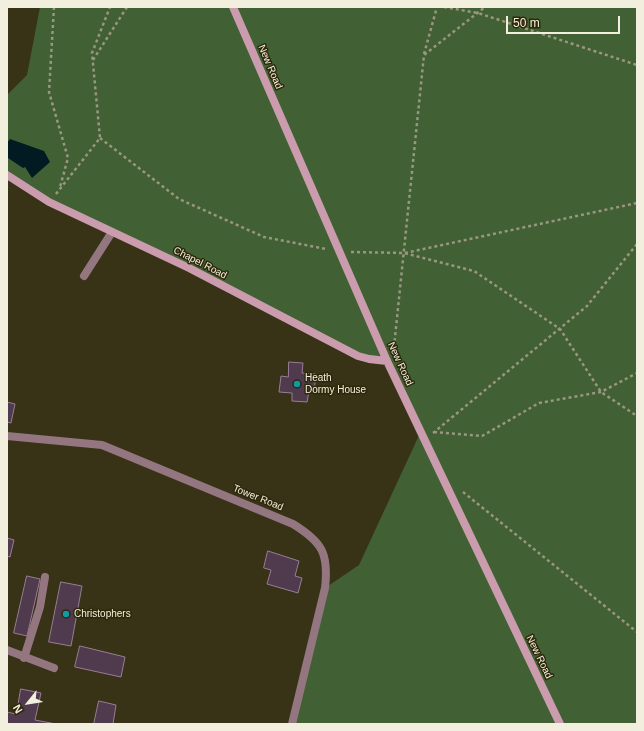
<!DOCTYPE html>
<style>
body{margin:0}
#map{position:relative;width:644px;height:731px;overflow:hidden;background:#383216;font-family:Helvetica,sans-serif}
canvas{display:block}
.frame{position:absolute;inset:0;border:8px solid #f2efde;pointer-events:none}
.north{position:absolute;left:8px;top:683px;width:40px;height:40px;-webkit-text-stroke:3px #2e280b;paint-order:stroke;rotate:240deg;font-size:11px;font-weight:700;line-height:16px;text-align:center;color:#f2efde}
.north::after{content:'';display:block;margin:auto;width:14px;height:18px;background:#f2efde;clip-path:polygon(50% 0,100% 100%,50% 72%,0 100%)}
.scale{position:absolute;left:506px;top:16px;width:114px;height:18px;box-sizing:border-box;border:2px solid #f2efde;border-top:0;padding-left:5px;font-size:12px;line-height:14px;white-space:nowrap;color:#f2efde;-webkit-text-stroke:3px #2e280b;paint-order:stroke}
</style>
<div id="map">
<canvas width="644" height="731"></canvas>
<div class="frame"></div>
<div class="north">N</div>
<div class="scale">50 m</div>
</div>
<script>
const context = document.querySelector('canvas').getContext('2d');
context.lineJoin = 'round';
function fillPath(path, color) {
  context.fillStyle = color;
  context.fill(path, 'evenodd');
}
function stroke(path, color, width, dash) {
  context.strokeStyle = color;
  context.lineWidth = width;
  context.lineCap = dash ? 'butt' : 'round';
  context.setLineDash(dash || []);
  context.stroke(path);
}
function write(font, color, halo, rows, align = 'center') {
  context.font = font + ' Helvetica,sans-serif';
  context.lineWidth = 3;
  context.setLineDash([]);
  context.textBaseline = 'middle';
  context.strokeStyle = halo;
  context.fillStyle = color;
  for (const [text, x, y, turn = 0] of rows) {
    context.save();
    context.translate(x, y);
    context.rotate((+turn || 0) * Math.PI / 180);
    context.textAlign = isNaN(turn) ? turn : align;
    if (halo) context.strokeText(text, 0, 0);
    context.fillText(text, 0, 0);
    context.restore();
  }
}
const green = new Path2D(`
 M 40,7 L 637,7 L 637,724 L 292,724 L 325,588 L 359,565 L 421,431 L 387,361 L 369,359 L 49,202 L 7,175 L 7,95 L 27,75 Z`);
const water = new Path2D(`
 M 10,139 L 44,151 L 50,162 L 32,178 L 25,167 L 23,168 L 8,158 L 7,143 Z`);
const building = new Path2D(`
 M 289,362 L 303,363 L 302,373 L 316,374 L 314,392 L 309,391 L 307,402 L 292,401 L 292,393 L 279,392 L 281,376 L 288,377 Z
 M 7,402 L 15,404 L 11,423 L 7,422 Z
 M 7,538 L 14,540 L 10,557 L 7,556 Z
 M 268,551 L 299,561 L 295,576 L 302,578 L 298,593 L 267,584 L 271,570 L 264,568 Z
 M 27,576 L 40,579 L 27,636 L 14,633 Z
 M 61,582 L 82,586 L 71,646 L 49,642 Z
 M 80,646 L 125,657 L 121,677 L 75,667 Z
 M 21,689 L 41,693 L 35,720 L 56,724 L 7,724 L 7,712 L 16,714 Z
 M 99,701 L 116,705 L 113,724 L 94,724 Z`);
const path = new Path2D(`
 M 54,7 L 49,92 L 68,158 L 60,187
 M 444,7 L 478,13 L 637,65
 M 424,54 L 437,7
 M 93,60 L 127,7
 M 100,138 L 179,199 L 264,237 L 326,249
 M 56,194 L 100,138 L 92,53 L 110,7
 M 351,252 L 404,253 L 474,271 L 560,329 L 601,392 L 637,416
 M 405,253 L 637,203
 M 394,347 L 424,55 L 485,7
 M 434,432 L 482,436 L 539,403 L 601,392 L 637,373
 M 433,433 L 587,306 L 637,244
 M 463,492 L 637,632`);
const lane = new Path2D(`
 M 84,276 L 112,232
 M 7,650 L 54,668
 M 24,658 L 40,607 L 45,577`);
const street = new Path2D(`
 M 7,436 L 102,445 L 293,524 C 322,542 329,553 325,588 L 292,724`);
const secondary = new Path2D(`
 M 233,7 L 387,361 L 560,724
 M 7,175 L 49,202 L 189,268 L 358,356 L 369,359 L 387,361`);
const markers = [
 [297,384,4,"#0f9aa8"],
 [66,614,4,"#0f9aa8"]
];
const streetNames = [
 ["New Road",270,67,67],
 ["Chapel Road",200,263,27],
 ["New Road",400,364,65],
 ["Tower Road",258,498,22],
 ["New Road",539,657,64]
];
const poiNames = [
 ["Heath",305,378],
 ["Dormy House",305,390],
 ["Christophers",74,614]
];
fillPath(green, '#416134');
fillPath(water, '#021a22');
fillPath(building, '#503a4e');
stroke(building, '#987e95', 1);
stroke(path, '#9a9680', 2.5, [3, 3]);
stroke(lane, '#947681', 8);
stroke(street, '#947681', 8);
stroke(secondary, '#cb9cad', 8);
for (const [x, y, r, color] of markers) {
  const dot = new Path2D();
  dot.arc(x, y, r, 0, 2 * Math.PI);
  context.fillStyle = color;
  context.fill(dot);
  stroke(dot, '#2e280b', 1.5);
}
write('10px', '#f2efde', '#2e280b', streetNames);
write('10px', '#f2efde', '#2e280b', poiNames, 'left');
</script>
